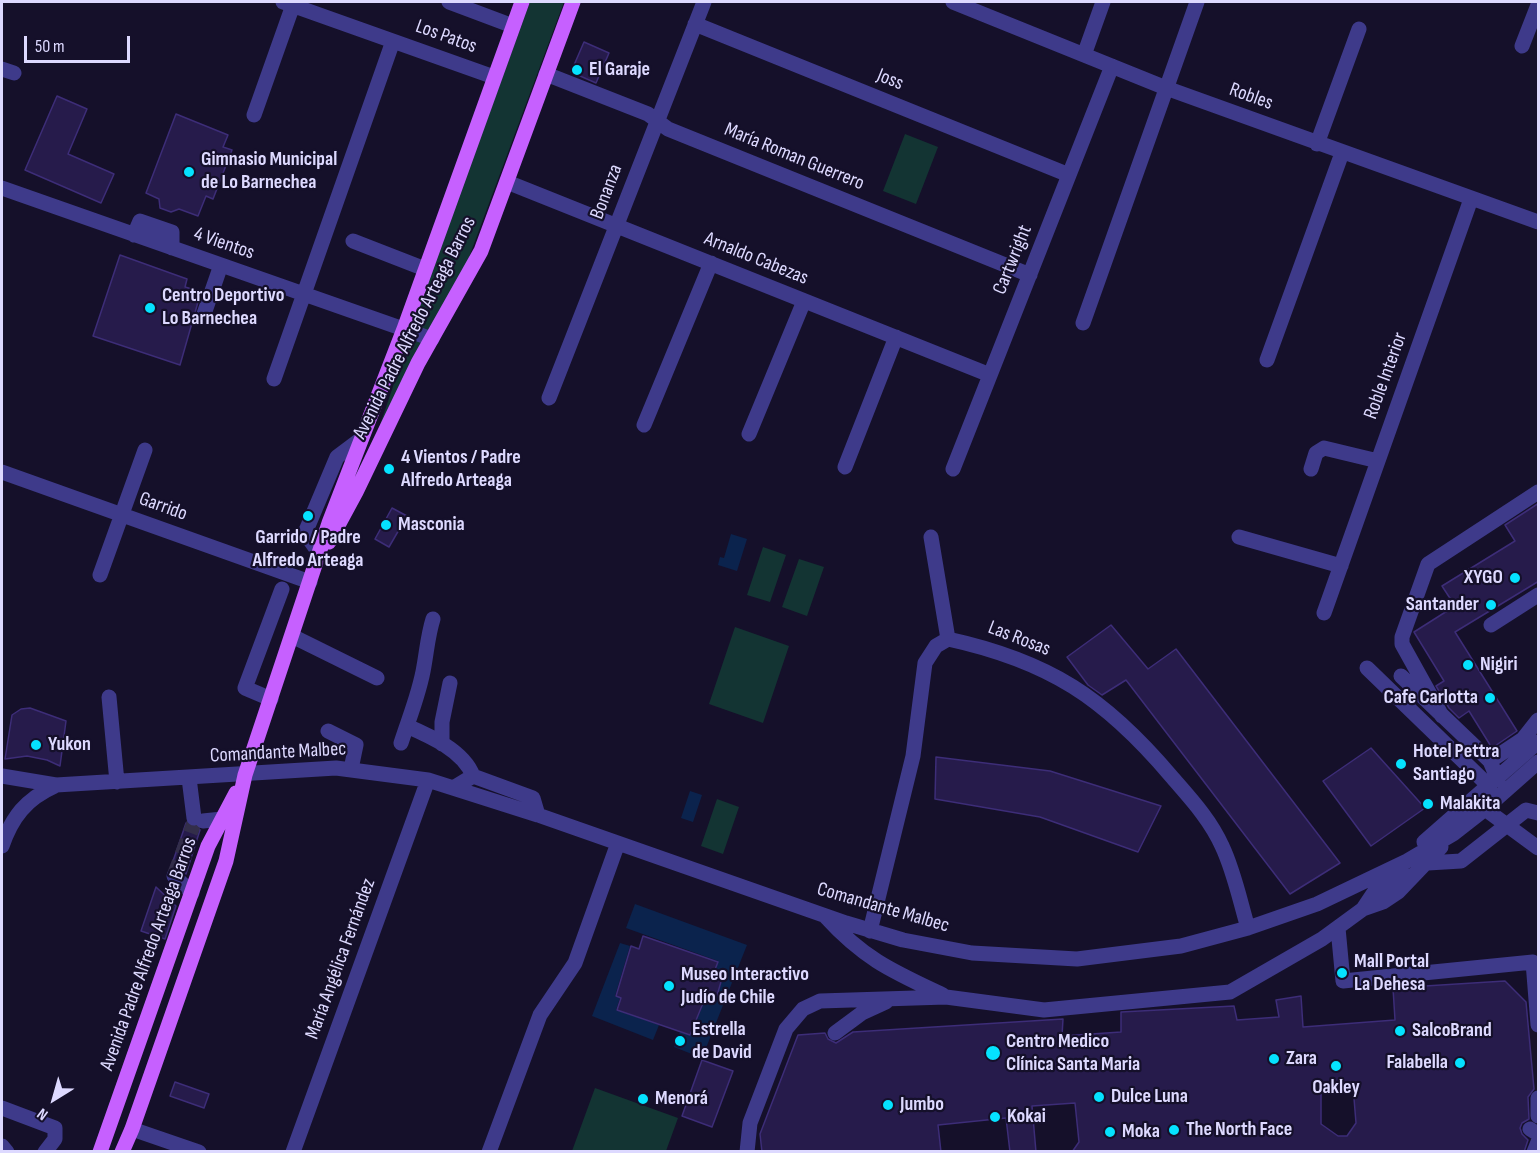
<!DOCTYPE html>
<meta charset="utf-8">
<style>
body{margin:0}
#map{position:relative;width:1540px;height:1153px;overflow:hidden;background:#15102a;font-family:"Sofia Sans Condensed",sans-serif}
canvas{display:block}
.frame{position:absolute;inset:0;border:3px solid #ddd9ff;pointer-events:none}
.north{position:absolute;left:24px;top:1069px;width:60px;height:60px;-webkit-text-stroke:4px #15102a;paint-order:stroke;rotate:217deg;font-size:16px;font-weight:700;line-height:24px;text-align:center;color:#ddd9ff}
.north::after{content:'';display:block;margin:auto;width:21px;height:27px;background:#ddd9ff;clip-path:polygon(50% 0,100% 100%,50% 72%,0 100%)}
.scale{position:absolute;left:24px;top:36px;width:106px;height:27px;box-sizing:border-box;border:3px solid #ddd9ff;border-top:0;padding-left:8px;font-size:18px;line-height:21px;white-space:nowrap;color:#ddd9ff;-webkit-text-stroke:4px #15102a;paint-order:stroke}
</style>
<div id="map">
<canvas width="1540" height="1153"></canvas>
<div class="frame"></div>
<div class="north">N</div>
<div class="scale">50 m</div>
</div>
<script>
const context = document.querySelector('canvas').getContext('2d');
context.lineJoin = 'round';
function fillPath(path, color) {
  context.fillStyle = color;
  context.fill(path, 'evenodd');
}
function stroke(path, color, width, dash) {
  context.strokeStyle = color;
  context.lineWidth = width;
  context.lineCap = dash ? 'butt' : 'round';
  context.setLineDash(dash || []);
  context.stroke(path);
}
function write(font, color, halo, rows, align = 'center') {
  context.font = font + ' "Sofia Sans Condensed",sans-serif';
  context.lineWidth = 4.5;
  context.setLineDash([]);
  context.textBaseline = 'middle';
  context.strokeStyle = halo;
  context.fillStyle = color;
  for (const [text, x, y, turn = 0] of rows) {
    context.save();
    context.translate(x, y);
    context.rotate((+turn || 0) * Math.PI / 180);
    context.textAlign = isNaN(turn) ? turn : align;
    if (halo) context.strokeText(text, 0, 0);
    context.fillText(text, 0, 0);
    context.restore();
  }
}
const green = new Path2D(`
 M 530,2 L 564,2 L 459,284 L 376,437 L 435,261 Z
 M 905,134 L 938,147 L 916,204 L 883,191 Z
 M 763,547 L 786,555 L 770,602 L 747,595 Z
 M 799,559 L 824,567 L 807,616 L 782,607 Z
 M 735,627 L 789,646 L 763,723 L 709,704 Z
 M 717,799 L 739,807 L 723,854 L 701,846 Z
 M 595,1088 L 678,1118 L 666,1151 L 572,1151 Z`);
const water = new Path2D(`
 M 731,534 L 747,539 L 737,571 L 718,565 L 720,557 L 724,558 Z
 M 690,791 L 702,795 L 693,822 L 681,818 Z
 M 635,904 L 747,945 L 702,1058 L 674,1047 L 680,1032 L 691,1035 L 706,997 L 716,999 L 724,975 L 715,972 L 718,961 L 626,928 Z
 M 620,943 L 630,946 L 615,996 L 620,998 L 616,1010 L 659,1025 L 653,1040 L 592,1016 Z`);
const building = new Path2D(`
 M 584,42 L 609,53 L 596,83 L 571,72 Z
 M 57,96 L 87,109 L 68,154 L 114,174 L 101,203 L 25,170 Z
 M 176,114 L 228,135 L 223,147 L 232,150 L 213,199 L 206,196 L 198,216 L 179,209 L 171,212 L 160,208 L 159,199 L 146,193 Z
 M 120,255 L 187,279 L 185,287 L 192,289 L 189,299 L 198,302 L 180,365 L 93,336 Z
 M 1539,503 L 1539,581 L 1455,632 L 1517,731 L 1492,748 L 1469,711 L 1459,718 L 1449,708 L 1436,686 L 1444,681 L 1414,632 L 1455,606 L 1442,586 L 1515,541 L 1505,525 Z
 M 392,508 L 407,516 L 389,547 L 375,539 Z
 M 1111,625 L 1148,669 L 1176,649 L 1340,863 L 1290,894 L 1126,680 L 1102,695 L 1088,685 L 1067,657 Z
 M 30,708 L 66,721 L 60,766 L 47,760 L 27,756 L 5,759 L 12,715 L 21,709 Z
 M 1371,748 L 1425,808 L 1371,846 L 1323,781 Z
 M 936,757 L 1050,771 L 1161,806 L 1138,852 L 1040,817 L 935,799 Z
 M 186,823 L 200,830 L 186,874 L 177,867 L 171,867 Z
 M 156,887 L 176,906 L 165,939 L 141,931 Z
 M 643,936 L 718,962 L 714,972 L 723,975 L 716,999 L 706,996 L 690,1035 L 617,1010 L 621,998 L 616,996 L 631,946 L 639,949 Z
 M 1505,981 L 1526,1002 L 1534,1089 L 1528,1097 L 1529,1119 L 1522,1123 L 1520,1128 L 1522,1134 L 1528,1140 L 1524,1152 L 1072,1152 L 1079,1142 L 1075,1103 L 1032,1106 L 1036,1152 L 1010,1152 L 1006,1118 L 938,1125 L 941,1152 L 762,1152 L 760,1134 L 798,1035 L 825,1033 L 828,1039 L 836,1043 L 853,1032 L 1063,1019 L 1062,1036 L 1121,1032 L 1121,1012 L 1234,1006 L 1237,1020 L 1279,1017 L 1276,1000 L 1301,996 L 1303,1027 L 1395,1020 L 1393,988 ZM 1353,1086 L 1356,1123 L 1347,1136 L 1338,1136 L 1321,1124 L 1321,1088 Z
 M 702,1060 L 733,1071 L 712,1127 L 682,1116 Z
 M 175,1082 L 209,1094 L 204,1108 L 170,1096 Z`);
const minorTunnel = new Path2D(`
 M 174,876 L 194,823 L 203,821`);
const minor = new Path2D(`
 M 283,2 L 494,77
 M 449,2 L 513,26
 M 953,2 L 1166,88 L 1538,222
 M 695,24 L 1069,175
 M 1522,46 L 1538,5
 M 1084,55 L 1103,2
 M 2,69 L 14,73
 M 546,74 L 648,114 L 668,129 L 1030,275
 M 254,115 L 293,5
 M 1317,144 L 1359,29
 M 507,182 L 990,375
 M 2,188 L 432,339
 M 134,235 L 140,221 L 172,232 L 172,248
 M 353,241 L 425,269
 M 204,314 L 221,265
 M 1083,323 L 1197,2
 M 1267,360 L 1342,153
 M 274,379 L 393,41
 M 549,398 L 704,2
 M 644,425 L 711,263
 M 749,434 L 804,301
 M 845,467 L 896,337
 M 953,469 L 1112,66
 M 1311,469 L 1316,453 L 1324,448 L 1378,461
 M 2,472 L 310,582
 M 931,537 L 948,639
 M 1239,537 L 1341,566
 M 319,553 L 305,533 L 337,457 L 361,439
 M 100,575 L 145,450
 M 1324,613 L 1471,199
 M 1491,625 L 1538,595
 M 292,636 L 377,678
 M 1367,668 L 1490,787
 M 1401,676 L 1490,761 L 1498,780
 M 109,697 L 117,782
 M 271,699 L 245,688 L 282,589
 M 1442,716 L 1402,644 L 1402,637 L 1428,564 L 1538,492
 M 407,726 C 430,736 464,751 473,776 L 455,787
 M 328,731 L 356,745 L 351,769
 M 401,743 C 409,718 420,692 424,666 C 427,649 428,635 433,619
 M 442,744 L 442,722 L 450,683
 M 1490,761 L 1523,739 L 1538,720
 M 2,776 L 56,785 L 336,768 L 428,780 L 538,815 L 846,923 L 903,940 L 972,953 L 1077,959 L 1181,946 L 1248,928 L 1317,904 L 1407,861 L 1453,834 L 1485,809 L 1538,762
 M 473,776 L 533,798 L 538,815
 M 189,778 L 194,818
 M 1485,809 L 1538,848
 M 203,821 L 222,819
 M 1424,842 L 1538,742
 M 2,846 C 12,817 26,799 55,786
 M 1428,863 L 1461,861 L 1526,810 L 1538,813
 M 174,876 L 192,893
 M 1363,909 L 1377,888 L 1413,875
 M 825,916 C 864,959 892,971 943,995
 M 1338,928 L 1343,981 L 1533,962 L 1538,1025
 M 870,931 L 913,756 L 925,663 L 936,646 L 948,639 C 1049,661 1105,698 1171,776 C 1190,798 1210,819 1222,846 C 1234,871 1240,901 1248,928
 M 835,1033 L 862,1013 L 886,1002
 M 1538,1098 L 1538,1116
 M 2,1108 L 55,1128 L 55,1139 L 45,1152
 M 132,1129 L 199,1152
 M 1530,1129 L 1538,1134
 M 2,1146 L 7,1152
 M 293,1152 L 428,780
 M 489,1152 L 540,1015 L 575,963 L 618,843
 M 747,1152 L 750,1123 L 786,1029 L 803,1009 L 820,1001 L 946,997 L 1044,1010 L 1230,992 L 1322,939 L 1363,909 L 1383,902 L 1398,892 L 1441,847
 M 1534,1152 L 1538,1142`);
const major = new Path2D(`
 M 329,542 L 356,492 L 418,363 L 481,251 L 573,2
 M 100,1152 L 208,846 L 236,793
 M 122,1152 L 132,1129 L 226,861 L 245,775 L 329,523 L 404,329 L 522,2`);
const markers = [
 [577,70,6,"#05e2ff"],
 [189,172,6,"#05e2ff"],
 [150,308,6,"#05e2ff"],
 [389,469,6,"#05e2ff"],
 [308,516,6,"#05e2ff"],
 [386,525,6,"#05e2ff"],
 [1515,578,6,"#05e2ff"],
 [1491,605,6,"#05e2ff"],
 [1468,665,6,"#05e2ff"],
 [1490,698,6,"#05e2ff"],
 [36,745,6,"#05e2ff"],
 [1401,764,6,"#05e2ff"],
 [1428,804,6,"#05e2ff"],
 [1342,973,6,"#05e2ff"],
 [669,986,6,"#05e2ff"],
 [1400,1031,6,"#05e2ff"],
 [680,1041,6,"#05e2ff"],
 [993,1053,8,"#05e2ff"],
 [1274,1059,6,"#05e2ff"],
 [1460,1063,6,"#05e2ff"],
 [1336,1066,6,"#05e2ff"],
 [1099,1097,6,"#05e2ff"],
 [643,1099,6,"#05e2ff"],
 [888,1105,6,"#05e2ff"],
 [995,1117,6,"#05e2ff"],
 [1174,1130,6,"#05e2ff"],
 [1110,1132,6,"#05e2ff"]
];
const streetNames = [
 ["Los Patos",446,37,20],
 ["Joss",890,80,22],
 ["Robles",1251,97,20],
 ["María Roman Guerrero",794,157,22],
 ["Bonanza",607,192,-69],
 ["4 Vientos",224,244,19],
 ["Arnaldo Cabezas",756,259,22],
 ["Cartwright",1013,260,-68],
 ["Avenida Padre Alfredo Arteaga Barros",415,328,-63],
 ["Roble Interior",1386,376,-70],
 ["Garrido",163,507,20],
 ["Las Rosas",1019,639,21],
 ["Comandante Malbec",278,753,-3],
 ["Comandante Malbec",883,908,16],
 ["Avenida Padre Alfredo Arteaga Barros",149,954,-70],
 ["María Angélica Fernández",341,959,-70]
];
const poiNames = [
 ["El Garaje",589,70],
 ["Gimnasio Municipal",201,160],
 ["de Lo Barnechea",201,183],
 ["Centro Deportivo",162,296],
 ["Lo Barnechea",162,319],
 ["4 Vientos / Padre",401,458],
 ["Alfredo Arteaga",401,481],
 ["Masconia",398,525],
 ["Garrido / Padre",308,538,"center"],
 ["Alfredo Arteaga",308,561,"center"],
 ["XYGO",1503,578,"right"],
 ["Santander",1479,605,"right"],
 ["Nigiri",1480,665],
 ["Cafe Carlotta",1478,698,"right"],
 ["Yukon",48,745],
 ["Hotel Pettra",1413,752],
 ["Santiago",1413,775],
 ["Malakita",1440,804],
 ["Mall Portal",1354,962],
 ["La Dehesa",1354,985],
 ["Museo Interactivo",681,975],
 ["Judío de Chile",681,998],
 ["Estrella",692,1030],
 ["de David",692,1053],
 ["SalcoBrand",1412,1031],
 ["Centro Medico",1006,1042],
 ["Clínica Santa Maria",1006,1065],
 ["Zara",1286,1059],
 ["Falabella",1448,1063,"right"],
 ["Oakley",1336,1088,"center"],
 ["Dulce Luna",1111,1097],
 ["Menorá",655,1099],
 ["Jumbo",900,1105],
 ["Kokai",1007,1117],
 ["The North Face",1186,1130],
 ["Moka",1122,1132]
];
fillPath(green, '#133433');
fillPath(water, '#0b234d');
fillPath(building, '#261b4b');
stroke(building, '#3d2d78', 1.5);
stroke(minorTunnel, '#332e4a', 15, [15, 8]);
stroke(minor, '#3e3a8a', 15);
stroke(major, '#c660ff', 15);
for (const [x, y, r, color] of markers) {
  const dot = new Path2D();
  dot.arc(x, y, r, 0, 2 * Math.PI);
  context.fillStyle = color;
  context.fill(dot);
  stroke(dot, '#15102a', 2);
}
write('20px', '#ddd9ff', '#15102a', streetNames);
write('bold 20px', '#ddd9ff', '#15102a', poiNames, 'left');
</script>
